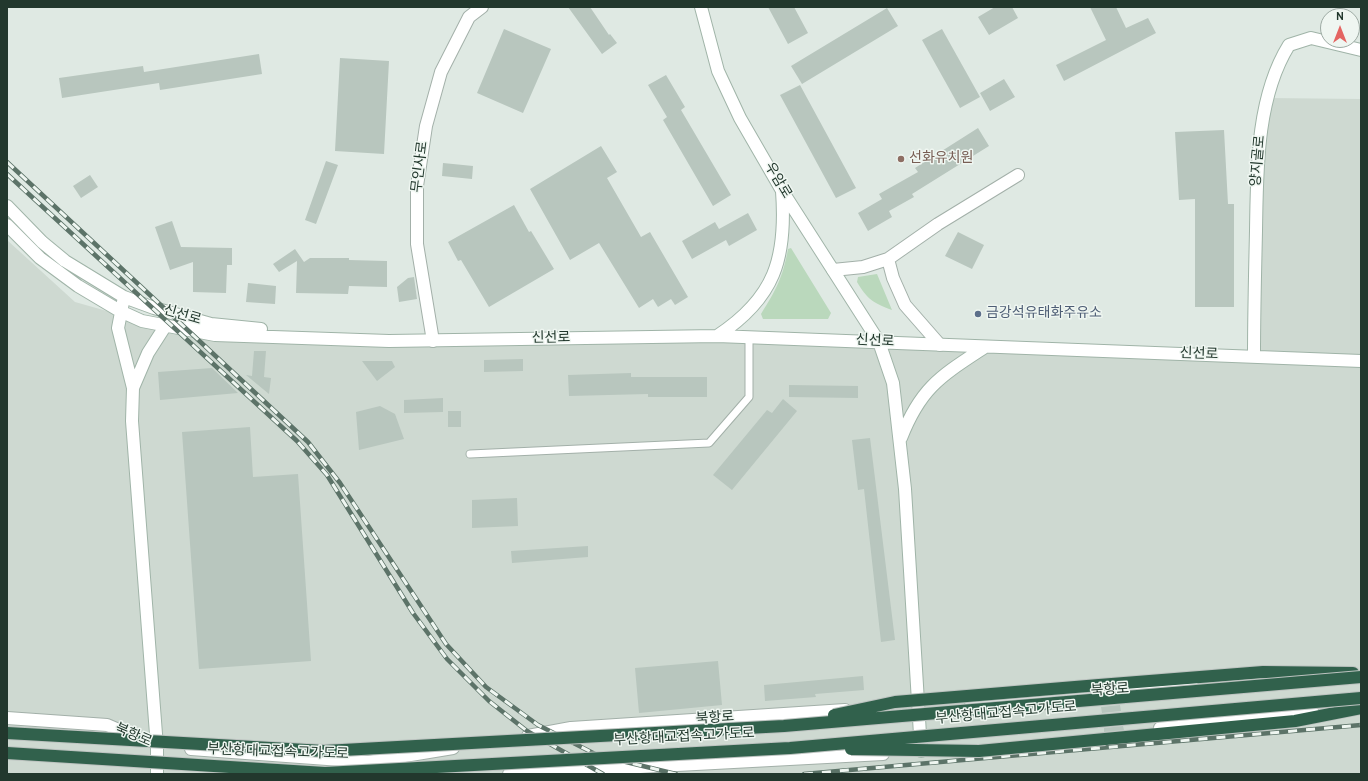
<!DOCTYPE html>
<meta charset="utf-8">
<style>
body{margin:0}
#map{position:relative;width:1368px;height:781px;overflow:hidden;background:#dfe9e3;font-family:Overpass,sans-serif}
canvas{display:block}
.frame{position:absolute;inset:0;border:8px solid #22382d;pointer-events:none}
.north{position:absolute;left:1320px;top:8px;width:40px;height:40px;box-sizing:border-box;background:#eff6f1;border:1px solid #9daaa3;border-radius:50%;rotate:0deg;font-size:11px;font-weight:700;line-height:16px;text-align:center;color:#22382d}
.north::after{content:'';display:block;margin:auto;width:14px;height:18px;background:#e46562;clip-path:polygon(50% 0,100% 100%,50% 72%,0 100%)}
</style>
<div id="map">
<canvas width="1368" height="781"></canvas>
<div class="frame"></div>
<div class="north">N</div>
</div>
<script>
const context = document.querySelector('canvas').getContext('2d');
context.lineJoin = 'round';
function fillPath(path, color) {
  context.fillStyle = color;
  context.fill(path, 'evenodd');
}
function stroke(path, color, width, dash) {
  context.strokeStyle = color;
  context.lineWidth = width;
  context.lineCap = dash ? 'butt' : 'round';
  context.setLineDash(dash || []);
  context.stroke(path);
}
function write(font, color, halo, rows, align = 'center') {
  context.font = font + ' Overpass,"Noto Sans KR",sans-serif';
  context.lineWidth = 3;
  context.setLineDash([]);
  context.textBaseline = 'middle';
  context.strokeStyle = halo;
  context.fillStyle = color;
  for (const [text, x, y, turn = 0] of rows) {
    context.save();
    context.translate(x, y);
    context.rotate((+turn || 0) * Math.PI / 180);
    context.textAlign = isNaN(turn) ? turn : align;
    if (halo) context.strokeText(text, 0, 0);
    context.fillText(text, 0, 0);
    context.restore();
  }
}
const built = new Path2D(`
 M 1268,98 L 1361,99 L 1361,774 L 7,774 L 7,240 L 75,302 L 142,321 L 215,335 L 717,336 L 1253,356 L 1258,149 Z`);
const green = new Path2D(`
 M 791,248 L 831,313 L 828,319 L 763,319 L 761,314 C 776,290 783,277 788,249 Z
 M 877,274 L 892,310 C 873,303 867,299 857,282 L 858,277 Z`);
const building = new Path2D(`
 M 568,7 L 590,7 L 609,35 L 610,34 L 617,43 L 602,54 Z
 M 768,7 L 794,7 L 808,33 L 788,44 Z
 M 995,7 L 1012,7 L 1018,18 L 989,35 L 978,17 Z
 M 1090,7 L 1116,7 L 1126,28 L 1148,18 L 1156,33 L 1064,81 L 1056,65 L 1106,40 Z
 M 887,8 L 898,26 L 802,84 L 791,66 Z
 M 504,29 L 551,49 L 523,113 L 477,93 Z
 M 942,29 L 980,97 L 960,108 L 922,40 Z
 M 259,54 L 262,74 L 160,90 L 159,83 L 62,98 L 59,78 L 143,66 L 144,72 Z
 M 340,58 L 389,61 L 384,154 L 335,151 Z
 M 666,75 L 685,107 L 681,110 L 731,195 L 713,206 L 663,120 L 667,117 L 648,85 Z
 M 1004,79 L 1015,97 L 990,111 L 980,93 Z
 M 800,85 L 856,188 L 836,198 L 780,95 Z
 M 978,128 L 989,146 L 912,194 L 914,197 L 889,211 L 892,217 L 868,231 L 858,213 L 882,199 L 879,194 L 918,172 L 915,168 Z
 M 1224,130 L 1228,204 L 1234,204 L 1234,307 L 1195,307 L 1195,199 L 1179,200 L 1175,132 Z
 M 601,146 L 617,172 L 607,178 L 641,237 L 650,232 L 688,297 L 675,305 L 671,299 L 658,307 L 653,299 L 639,308 L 599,243 L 570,260 L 530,189 Z
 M 326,161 L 338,165 L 316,224 L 305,220 Z
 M 443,163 L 473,166 L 472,179 L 442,176 Z
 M 90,175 L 98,187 L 81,198 L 73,186 Z
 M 514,205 L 529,232 L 531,231 L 554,269 L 489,307 L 461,260 L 458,261 L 448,242 Z
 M 748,213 L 757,230 L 729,246 L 726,240 L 692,259 L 682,241 L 715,222 L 719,229 Z
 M 172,221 L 181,247 L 232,248 L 232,265 L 227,265 L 226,293 L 193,292 L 193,262 L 170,270 L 155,227 Z
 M 958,232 L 984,245 L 972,269 L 945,256 Z
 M 295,249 L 304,262 L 310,258 L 349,258 L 349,260 L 387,261 L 387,287 L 349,286 L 348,294 L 296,293 L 297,261 L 279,272 L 273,264 Z
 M 414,277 L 417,299 L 399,302 L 397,287 L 408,278 Z
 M 248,283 L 276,286 L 275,304 L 246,302 Z
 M 254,351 L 266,351 L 264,377 L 271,378 L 269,394 L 246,375 L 252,376 Z
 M 523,359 L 523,371 L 484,372 L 484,360 Z
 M 362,361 L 392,361 L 395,367 L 377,381 Z
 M 212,368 L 238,393 L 160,400 L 158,372 Z
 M 631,373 L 631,377 L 707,377 L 707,397 L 648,397 L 648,394 L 569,396 L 568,375 Z
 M 789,385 L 858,386 L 858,398 L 789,397 Z
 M 443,398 L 443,412 L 404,413 L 404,400 Z
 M 783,399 L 797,411 L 732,490 L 713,475 L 767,410 L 772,413 Z
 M 380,406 L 395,414 L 404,439 L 359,450 L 356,412 Z
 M 448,411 L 461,411 L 461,427 L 448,427 Z
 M 250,427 L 253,477 L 298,474 L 311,661 L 199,669 L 182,432 Z
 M 870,438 L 895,640 L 881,642 L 864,489 L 858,490 L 852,440 Z
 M 517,498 L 518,526 L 472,528 L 472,500 Z
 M 588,546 L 588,557 L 512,563 L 511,551 Z
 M 718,661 L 722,705 L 639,713 L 635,668 Z
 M 863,676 L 864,690 L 815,694 L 816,697 L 765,701 L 764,685 Z
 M 1120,705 L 1121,711 L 1102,713 L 1101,707 Z
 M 1123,726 L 1124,730 L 1104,732 L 1104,728 Z`);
const lane = new Path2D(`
 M 470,454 L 709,443 L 749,397 L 749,337`);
const street = new Path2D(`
 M 888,259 L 893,278 L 905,305 L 940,345
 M 833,270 L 863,267 L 888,259 L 938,224 L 1018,175
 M 433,341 L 417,244 L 417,186 L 426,126 L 441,72 L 469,17 L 482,7
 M 971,702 L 1192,686
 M 7,718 L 107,725 L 142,740
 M 1160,728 L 1313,713
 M 528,736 L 571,728 L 845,710
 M 191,749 L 368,762 L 453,748
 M 509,774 L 883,754`);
const secondary = new Path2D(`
 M 701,7 L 718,71 L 740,118 L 781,189 L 879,342 L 893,383 L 905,489 L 921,751
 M 7,206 L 42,242 L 65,261 L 124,297 L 154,308 L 211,324 L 261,329
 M 7,225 L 40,258 L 78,286 L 120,311 L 142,321 L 215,335 L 389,341 L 717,336 L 1361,361
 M 124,297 L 118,328 L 133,388 L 132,421 L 157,747 L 157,774
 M 717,336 C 775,298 787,258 782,191
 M 1254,356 C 1254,315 1255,273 1256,231 C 1257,171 1256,98 1289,45 L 1311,38 L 1361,50
 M 133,388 L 148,353 L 166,325
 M 901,438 C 921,387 941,376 985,347`);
const highway = new Path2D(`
 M 1099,685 L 1263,672 L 1353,673
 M 1105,739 L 1295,721 L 1361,708`);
const rail = new Path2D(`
 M 7,162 L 308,442 L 340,483 L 446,644 L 486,687 L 538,725 L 597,755 L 676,774
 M 7,174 L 297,441 L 327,475 L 413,613 L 447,659 L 489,701 L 527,731 L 603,774
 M 804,774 L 1361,725`);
const highwayBridge = new Path2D(`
 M 834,715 L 895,702 L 1099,685
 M 7,733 L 324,751 L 784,726 L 1361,677
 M 851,749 L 979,751 L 1105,739
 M 7,753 L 325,773 L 790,748 L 1361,698`);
const markers = [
 [901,159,4,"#8d6e63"],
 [978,314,4,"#5c6f8a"]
];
const educationNames = [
 ["선화유치원",909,159]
];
const streetNames = [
 ["양지골로",1259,161,-85],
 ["무인사로",421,167,-83],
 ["우암로",777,181,59],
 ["신선로",182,316,16],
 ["신선로",551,339,-1],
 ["신선로",875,342,3],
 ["신선로",1199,355,2],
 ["북항로",1110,691,-4],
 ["부산항대교접속고가도로",1006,714,-5],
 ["북항로",715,719,-4],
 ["북항로",133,736,23],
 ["부산항대교접속고가도로",684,738,-3],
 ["부산항대교접속고가도로",278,753,2]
];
const serviceNames = [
 ["금강석유태화주유소",986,314]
];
fillPath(built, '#ced9d1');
fillPath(green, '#bad8bc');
fillPath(building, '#b8c6be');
stroke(lane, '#a3b0a9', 9);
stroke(street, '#a3b0a9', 14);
stroke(secondary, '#a0b4a8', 14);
stroke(highway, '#bdc3c0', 14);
stroke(lane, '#fff', 7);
stroke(street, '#fff', 12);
stroke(secondary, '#fff', 12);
stroke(highway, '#31614c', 12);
stroke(rail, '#5c7368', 4.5);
stroke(rail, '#eff6f1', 3, [9]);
stroke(highwayBridge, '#bdc3c0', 14, []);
stroke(highwayBridge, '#31614c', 12);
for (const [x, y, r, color] of markers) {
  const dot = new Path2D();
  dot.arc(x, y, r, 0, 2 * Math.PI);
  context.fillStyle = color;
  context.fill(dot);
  stroke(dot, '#eff6f1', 1.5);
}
write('14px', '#785e54', '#eff6f1', educationNames, 'left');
write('14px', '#22382d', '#eff6f1', streetNames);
write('14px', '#4e5e75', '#eff6f1', serviceNames, 'left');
</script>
